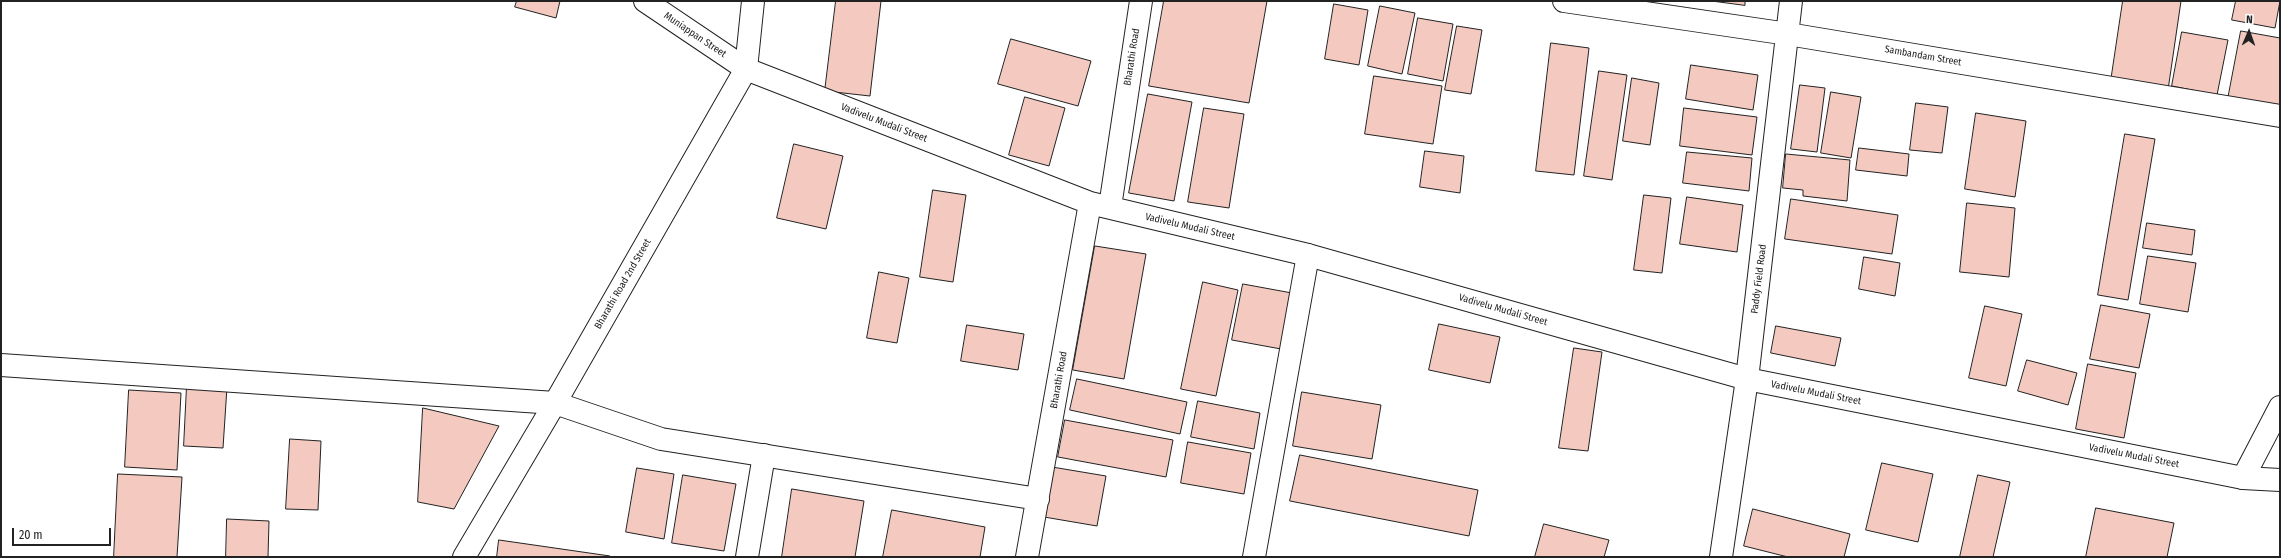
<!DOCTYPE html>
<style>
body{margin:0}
#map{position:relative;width:2281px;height:558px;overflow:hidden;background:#fff;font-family:"Fira Sans Condensed",sans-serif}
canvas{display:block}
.frame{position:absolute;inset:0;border:2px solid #222;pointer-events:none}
.north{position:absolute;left:2229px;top:12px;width:40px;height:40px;-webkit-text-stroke:3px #fff;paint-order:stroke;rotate:2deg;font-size:11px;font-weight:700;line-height:16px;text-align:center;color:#222}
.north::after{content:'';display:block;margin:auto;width:14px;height:18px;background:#222;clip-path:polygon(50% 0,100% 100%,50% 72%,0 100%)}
.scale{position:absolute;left:12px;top:528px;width:99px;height:18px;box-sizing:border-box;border:2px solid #222;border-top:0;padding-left:5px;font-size:12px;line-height:14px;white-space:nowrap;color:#222;-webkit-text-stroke:3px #fff;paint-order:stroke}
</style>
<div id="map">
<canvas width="2281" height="558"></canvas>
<div class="frame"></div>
<div class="north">N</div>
<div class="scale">20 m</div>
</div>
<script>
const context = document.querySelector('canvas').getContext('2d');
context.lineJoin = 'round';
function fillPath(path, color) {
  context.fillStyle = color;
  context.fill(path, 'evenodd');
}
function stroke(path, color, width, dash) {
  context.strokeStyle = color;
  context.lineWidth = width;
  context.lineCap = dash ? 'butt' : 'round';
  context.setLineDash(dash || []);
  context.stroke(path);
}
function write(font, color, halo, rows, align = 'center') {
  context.font = font + ' "Fira Sans Condensed",sans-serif';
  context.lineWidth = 3;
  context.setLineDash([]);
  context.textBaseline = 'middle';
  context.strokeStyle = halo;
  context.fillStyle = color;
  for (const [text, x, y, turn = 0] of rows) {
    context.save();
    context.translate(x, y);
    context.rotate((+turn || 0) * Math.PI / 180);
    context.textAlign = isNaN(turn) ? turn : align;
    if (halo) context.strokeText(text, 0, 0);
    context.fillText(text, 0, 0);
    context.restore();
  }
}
const building = new Path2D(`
 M 517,1 L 560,1 L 556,18 L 515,7 Z
 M 836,1 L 881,1 L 870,96 L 825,91 Z
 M 1164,1 L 1267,1 L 1249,103 L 1149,86 Z
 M 1712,1 L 1745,1 L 1745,5 Z
 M 2123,1 L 2181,1 L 2168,90 L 2111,81 Z
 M 2236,1 L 2280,1 L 2275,28 L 2232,20 Z
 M 1334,4 L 1368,10 L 1359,65 L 1325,59 Z
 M 1380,6 L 1415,13 L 1402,74 L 1368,66 Z
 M 1418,18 L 1453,24 L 1443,81 L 1408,74 Z
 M 1457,26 L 1482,30 L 1471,94 L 1445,90 Z
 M 2241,31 L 2280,38 L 2280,109 L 2228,99 Z
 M 2182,32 L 2228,40 L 2217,95 L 2172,86 Z
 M 1011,39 L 1091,61 L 1078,106 L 998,84 Z
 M 1551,43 L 1589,48 L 1574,175 L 1536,171 Z
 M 1691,65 L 1758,75 L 1753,110 L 1686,99 Z
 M 1599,71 L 1627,75 L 1612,180 L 1584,176 Z
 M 1374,76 L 1442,86 L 1433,144 L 1365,134 Z
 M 1632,78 L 1659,83 L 1650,145 L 1623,141 Z
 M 1800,85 L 1825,88 L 1817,152 L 1791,149 Z
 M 1831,92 L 1861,97 L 1851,158 L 1821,153 Z
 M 1148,94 L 1192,102 L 1174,201 L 1129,193 Z
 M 1025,97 L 1065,108 L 1049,166 L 1009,155 Z
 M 1916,103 L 1948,107 L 1942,153 L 1910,150 Z
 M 1204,108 L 1244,114 L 1229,208 L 1188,202 Z
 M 1684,108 L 1757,117 L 1752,155 L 1680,146 Z
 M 1976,113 L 2026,121 L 2015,197 L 1965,189 Z
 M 2125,134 L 2155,139 L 2128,300 L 2098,295 Z
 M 794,144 L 843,156 L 826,229 L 777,218 Z
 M 1859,148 L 1909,154 L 1907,176 L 1856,170 Z
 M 1425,151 L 1464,156 L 1460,193 L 1420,187 Z
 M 1687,152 L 1752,158 L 1749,191 L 1683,183 Z
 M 1786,154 L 1850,160 L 1847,201 L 1803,196 L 1803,190 L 1783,188 Z
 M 933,190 L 966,195 L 953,282 L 920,277 Z
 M 1644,195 L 1671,198 L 1662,273 L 1634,270 Z
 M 1687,197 L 1743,205 L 1737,252 L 1680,244 Z
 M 1791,199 L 1898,215 L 1892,254 L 1785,239 Z
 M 1967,203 L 2015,208 L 2009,277 L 1960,272 Z
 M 2147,223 L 2195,230 L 2192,255 L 2143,248 Z
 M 1095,246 L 1146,254 L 1124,379 L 1073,370 Z
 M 2148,256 L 2196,263 L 2188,312 L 2140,304 Z
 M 1864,257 L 1900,263 L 1895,296 L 1859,289 Z
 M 879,272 L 909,278 L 897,343 L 867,338 Z
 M 1203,282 L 1238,290 L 1216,396 L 1181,389 Z
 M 1243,284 L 1292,293 L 1281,349 L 1232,340 Z
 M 2101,305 L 2150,314 L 2139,368 L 2090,359 Z
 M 1985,306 L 2022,314 L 2006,386 L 1969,378 Z
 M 1439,324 L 1500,337 L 1490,383 L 1429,370 Z
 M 967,325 L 1024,334 L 1018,370 L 961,361 Z
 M 1776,326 L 1841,338 L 1835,366 L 1771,353 Z
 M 1574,348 L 1602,352 L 1588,451 L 1559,448 Z
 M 2027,360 L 2077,373 L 2068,405 L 2018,391 Z
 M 2088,364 L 2136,373 L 2124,438 L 2076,429 Z
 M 1077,379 L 1187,402 L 1180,434 L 1070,410 Z
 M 187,385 L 227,387 L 223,448 L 184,446 Z
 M 129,390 L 181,393 L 177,470 L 125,467 Z
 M 1302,392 L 1381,405 L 1372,459 L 1293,446 Z
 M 1198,401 L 1260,413 L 1254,449 L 1191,437 Z
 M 423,408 L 499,426 L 454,509 L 418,502 Z
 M 1065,420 L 1173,440 L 1166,477 L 1058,457 Z
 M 290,439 L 321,441 L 318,510 L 286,509 Z
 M 1188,442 L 1251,453 L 1244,494 L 1181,483 Z
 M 1300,455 L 1478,490 L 1469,536 L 1290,501 Z
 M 1882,463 L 1933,474 L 1918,542 L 1866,530 Z
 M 1052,467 L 1106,476 L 1097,526 L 1044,517 Z
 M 637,468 L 674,474 L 664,539 L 626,532 Z
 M 118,474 L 182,477 L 177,557 L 114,557 Z
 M 683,475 L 736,484 L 724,551 L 672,543 Z
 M 1978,475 L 2010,482 L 1993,557 L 1960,557 Z
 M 792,489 L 864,501 L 855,557 L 782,557 Z
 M 2096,508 L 2174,523 L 2167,557 L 2086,557 Z
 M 1753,509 L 1850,534 L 1844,557 L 1788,557 L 1744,546 Z
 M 892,510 L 985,527 L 980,557 L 883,557 Z
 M 227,519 L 269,521 L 268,557 L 226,557 Z
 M 1544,524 L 1609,540 L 1604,557 L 1535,557 Z
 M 499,540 L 610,556 L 610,557 L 497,557 Z`);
const street = new Path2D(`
 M 1564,1 L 1788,34 L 2280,116
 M 2243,478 L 2280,407
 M 464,557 L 555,403 L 746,69 L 753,1
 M 747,557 L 764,455
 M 1254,557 L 1308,255
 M 1721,557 L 1747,379 L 1791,1`);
const secondary = new Path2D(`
 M 645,1 L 746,69 L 1090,203 L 1308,255 L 1747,379 L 2243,478 L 2280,480
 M 1110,207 L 1141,1
 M 1,365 L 555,403 L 661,439 L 1038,499
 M 1027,557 L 1090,203`);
const streetNames = [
 ["Muniappan Street",695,35,34],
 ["Sambandam Street",1923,56,10],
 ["Bharathi Road",1132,57,-81],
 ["Vadivelu Mudali Street",884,123,21],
 ["Vadivelu Mudali Street",1190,227,13],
 ["Paddy Field Road",1759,279,-83],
 ["Bharathi Road 2nd Street",623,284,-60],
 ["Vadivelu Mudali Street",1503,310,16],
 ["Bharathi Road",1059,380,-80],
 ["Vadivelu Mudali Street",1816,393,11],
 ["Vadivelu Mudali Street",2134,456,11]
];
fillPath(building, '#f3c9c0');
stroke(building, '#222', 1);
stroke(street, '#222', 24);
stroke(secondary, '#222', 24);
stroke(street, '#fff', 22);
stroke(secondary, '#fff', 22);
write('10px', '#222', '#fff', streetNames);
</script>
